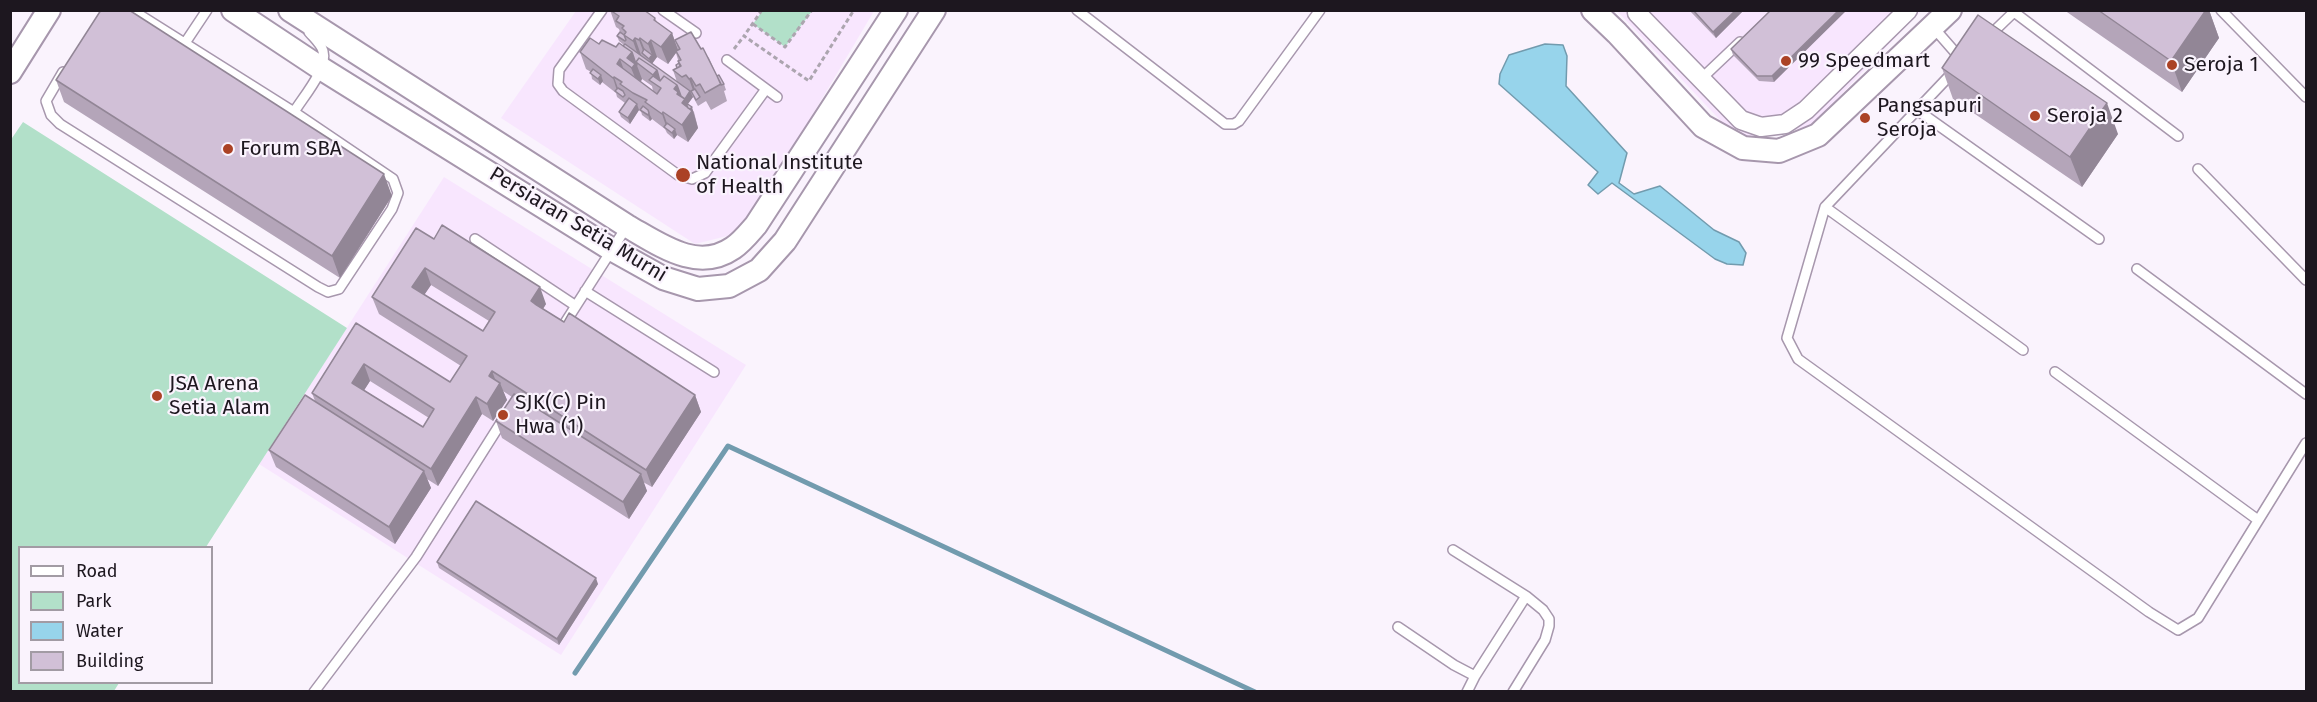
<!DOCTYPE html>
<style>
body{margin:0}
#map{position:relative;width:2317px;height:702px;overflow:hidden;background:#faf3fd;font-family:"Fira Sans",sans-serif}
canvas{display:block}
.frame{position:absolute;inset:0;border:12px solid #1d171f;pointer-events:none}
.legend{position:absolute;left:18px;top:546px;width:195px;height:138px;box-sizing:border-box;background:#faf3fd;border:2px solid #a29ba4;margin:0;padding:8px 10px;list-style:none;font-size:18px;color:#1d171f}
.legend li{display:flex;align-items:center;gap:12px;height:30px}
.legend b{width:30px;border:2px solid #a29ba4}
</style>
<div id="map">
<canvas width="2317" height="702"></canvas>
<div class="frame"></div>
<ul class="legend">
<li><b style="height:8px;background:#fff"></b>Road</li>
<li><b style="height:16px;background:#b2e0c9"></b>Park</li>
<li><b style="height:16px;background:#97d4eb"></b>Water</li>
<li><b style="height:16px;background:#d1c0d7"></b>Building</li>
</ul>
</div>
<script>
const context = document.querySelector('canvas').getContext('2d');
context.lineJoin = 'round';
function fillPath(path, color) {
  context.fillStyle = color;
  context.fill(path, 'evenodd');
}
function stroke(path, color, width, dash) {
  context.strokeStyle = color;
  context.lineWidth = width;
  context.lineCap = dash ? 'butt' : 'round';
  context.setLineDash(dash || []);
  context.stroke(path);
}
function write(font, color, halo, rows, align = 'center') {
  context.font = font + ' "Fira Sans",sans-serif';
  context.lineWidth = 4.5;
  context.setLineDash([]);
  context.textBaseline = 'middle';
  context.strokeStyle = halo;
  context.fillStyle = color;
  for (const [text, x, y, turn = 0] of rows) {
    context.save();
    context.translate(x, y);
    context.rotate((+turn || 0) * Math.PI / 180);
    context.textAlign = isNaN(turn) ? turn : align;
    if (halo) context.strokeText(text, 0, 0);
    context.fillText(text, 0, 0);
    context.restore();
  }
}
const built = new Path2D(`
 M 576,11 L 874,11 L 743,232 L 695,244 L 501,118 Z
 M 1617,11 L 1921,11 L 1809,128 L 1737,138 Z
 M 444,177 L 746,365 L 561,655 L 259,464 Z`);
const green = new Path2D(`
 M 762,11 L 762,10 L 812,11 L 785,47 L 753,24 Z
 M 23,122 L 347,328 L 206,547 L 20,548 L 20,682 L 119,683 L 114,691 L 11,691 L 10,141 Z`);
const water = new Path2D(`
 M 1545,44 L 1563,45 L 1567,56 L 1566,86 L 1627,153 L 1619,183 L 1634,194 L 1660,186 L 1714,230 L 1739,242 L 1746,253 L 1743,265 L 1727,264 L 1715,259 L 1612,183 L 1598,194 L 1588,185 L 1598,172 L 1499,84 L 1500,74 L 1509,55 Z`);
const stream = new Path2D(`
 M 575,673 L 728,446 L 1255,692`);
const path = new Path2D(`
 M 762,10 L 744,36 L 809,81 L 854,10
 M 753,24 L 785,47 L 812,10
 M 734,49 L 744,36`);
const service = new Path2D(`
 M 602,10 L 559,70 L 558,84 L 563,91 L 678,175 L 692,179 L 705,173 L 766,89
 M 663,10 L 696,33
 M 1077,10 L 1225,124 L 1234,124 L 1239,121 L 1320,10
 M 2221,10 L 2306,97
 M 2014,12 L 2178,136
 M 1933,27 L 1961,59
 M 1989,36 L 2016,10
 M 185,43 L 207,10
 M 727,60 L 777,97
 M 1954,71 L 1825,207 L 1787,338 L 1798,359 L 2149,612 L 2178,630 L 2198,618 L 2306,443
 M 63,72 L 46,101 L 51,115 L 60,124 L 318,287 L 328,292 L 339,289 L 392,209 L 398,193 L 393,179 L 294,112 L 132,10
 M 1701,79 L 1740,42
 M 1917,110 L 2099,239
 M 294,112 C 303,97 328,69 323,51 C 321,44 314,38 309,32
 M 2198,169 L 2306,280
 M 1825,207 L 2023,350
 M 475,239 L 576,306
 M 2137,269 L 2306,394
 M 585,291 L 714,372
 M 565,323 L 627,226
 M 2055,372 L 2258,520
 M 1453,550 L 1526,596 L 1543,610 L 1549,619 L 1549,626 L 1545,640 L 1513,692
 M 1398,627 L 1454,665 L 1475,676 L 1467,692
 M 1475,676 L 1526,596
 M 314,692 L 416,557 L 504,418`);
const minor = new Path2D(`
 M 1637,13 L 1741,120 L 1761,127 L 1785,124 L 1806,110 L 1908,10`);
const tertiary = new Path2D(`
 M 233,10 L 322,69 L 611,249 L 663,278 L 698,289 L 729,286 L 759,270 L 785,241 L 934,10
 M 290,10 L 627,226 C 659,244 697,273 733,248 C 742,242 749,233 756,225 L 896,10
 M 1593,10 L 1617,33 L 1703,126 L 1743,148 L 1779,151 L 1818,135 L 1950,10
 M 10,72 L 49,10`);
const wall = new Path2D(`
 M 610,10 L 655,18 L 657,22 L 672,33 L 678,50 L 675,40 L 701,49 L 709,58 L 717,76 L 724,84 L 726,90 L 724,91 L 727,101 L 711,110 L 706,101 L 698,106 L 691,93 L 693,97 L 688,104 L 694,112 L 698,128 L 688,142 L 677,135 L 674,139 L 667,133 L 665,129 L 652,119 L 650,121 L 642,115 L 641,111 L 639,110 L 630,124 L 621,117 L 619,112 L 625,103 L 617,97 L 616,93 L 602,82 L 600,85 L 592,79 L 591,72 L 586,69 L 580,52 L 599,44 L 616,47 L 623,46 L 624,45 L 619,41 L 617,36 L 620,32 L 619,29 L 616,27 ZM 676,53 L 679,63 L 676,65 L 677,68 L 673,70 L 677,82 L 652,64 L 657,57 L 668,64 ZM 642,79 L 652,86 L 653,91 L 641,82 Z
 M 1689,10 L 1744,10 L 1716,38 Z
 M 1771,10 L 1774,82 L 1759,81 L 1733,55 L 1731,49 Z
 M 2064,10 L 2209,10 L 2219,38 L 2182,92 Z
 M 1942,68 L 2118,134 L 2082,187 L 1953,99 Z
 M 56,80 L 392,196 L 340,278 L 64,102 Z
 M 434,239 L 546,304 L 543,309 L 564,322 L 695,395 L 701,412 L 652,487 L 643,482 L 647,491 L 629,519 L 502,438 L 496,421 L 512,397 L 503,391 L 507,400 L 493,421 L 482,414 L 438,486 L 427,479 L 431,488 L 395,544 L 276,467 L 269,450 L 315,401 L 312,393 L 356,323 L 450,382 L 461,366 L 379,314 L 372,297 ZM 431,285 L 489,321 L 483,331 L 424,295 ZM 370,381 L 429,418 L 423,427 L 364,390 Z
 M 437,562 L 598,584 L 559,645 L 439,568 Z`);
const shadedWall = new Path2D(`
 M 1736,10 L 1744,10 L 1716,38 L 1713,32 Z
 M 1839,10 L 1847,10 L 1774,82 L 1772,76 Z
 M 2206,10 L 2209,10 L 2219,38 L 2182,92 L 2171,61 Z
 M 672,33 L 678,50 L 668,64 L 661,47 Z
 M 635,38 L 641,55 L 639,58 L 633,41 Z
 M 640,38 L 647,55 L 645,56 L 639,40 Z
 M 651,40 L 657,57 L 651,65 L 649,59 L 652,55 L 648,44 Z
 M 632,52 L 642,79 L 638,85 L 627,58 Z
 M 620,59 L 626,76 L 617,64 Z
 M 657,70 L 663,87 L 657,86 L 653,75 Z
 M 601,75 L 603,81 L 600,85 L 598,79 Z
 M 614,77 L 620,94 L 618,94 L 613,78 Z
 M 691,78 L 697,95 L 695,96 L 689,79 Z
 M 677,85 L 685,99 L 689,110 L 692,107 L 698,128 L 688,142 L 682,125 L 674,89 Z
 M 690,91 L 693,97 L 687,105 L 685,99 Z
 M 2107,103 L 2118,134 L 2082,187 L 2070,157 Z
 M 637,104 L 639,110 L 630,124 L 628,118 Z
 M 663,112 L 669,129 L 667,129 L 662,114 Z
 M 649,113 L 652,119 L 650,121 L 648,115 Z
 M 675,129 L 677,135 L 674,139 L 672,133 Z
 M 384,174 L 392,196 L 340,278 L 332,256 Z
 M 425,268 L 431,285 L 418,304 L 412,287 Z
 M 540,287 L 546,304 L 537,318 L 531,301 Z
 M 364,364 L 370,381 L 358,400 L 352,383 Z
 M 492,371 L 498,387 L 500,383 L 507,400 L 493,421 L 487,404 L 489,376 Z
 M 695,395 L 701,412 L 652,487 L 646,470 Z
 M 476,397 L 482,414 L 438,486 L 431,469 Z
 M 424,471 L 431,488 L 395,544 L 389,527 Z
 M 641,474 L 647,491 L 629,519 L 623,502 Z
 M 596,578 L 598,584 L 559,645 L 557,639 Z`);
const building = new Path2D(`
 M 101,10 L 129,10 L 384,174 L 332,256 L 56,80 Z
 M 610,10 L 644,10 L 655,18 L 654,20 L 672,33 L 661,47 L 651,40 L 648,44 L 640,38 L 639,40 L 635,38 L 633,41 L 624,35 L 626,32 L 622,28 L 624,26 L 616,21 L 619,16 Z
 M 1693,10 L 1736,10 L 1713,32 Z
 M 1771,10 L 1839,10 L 1772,76 L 1757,76 L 1731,49 Z
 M 2098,10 L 2206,10 L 2171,61 Z
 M 1978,15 L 2107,103 L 2070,157 L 1942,68 Z
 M 620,32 L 624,35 L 626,40 L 625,41 L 617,36 Z
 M 691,32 L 701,49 L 703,48 L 721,84 L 705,93 L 700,84 L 696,86 L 691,78 L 689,79 L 686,75 L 682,77 L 673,70 L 681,66 L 678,61 L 681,60 L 676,51 L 680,49 L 675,40 Z
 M 590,38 L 599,44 L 602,40 L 616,47 L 619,43 L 632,52 L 627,58 L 635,64 L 632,68 L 620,59 L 617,64 L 657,94 L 661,88 L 649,80 L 653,76 L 660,81 L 664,76 L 677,85 L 674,89 L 678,92 L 677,94 L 685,99 L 682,103 L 692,111 L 682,125 L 663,112 L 662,114 L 645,102 L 647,100 L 633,93 L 620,84 L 622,82 L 614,77 L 613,78 L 580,52 Z
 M 625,44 L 690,91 L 685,99 L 681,96 L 677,85 L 664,76 L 660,81 L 657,70 L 639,58 L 636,62 L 637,65 L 636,64 L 632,52 L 623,46 Z
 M 644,49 L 652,55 L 649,59 L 642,53 Z
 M 639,58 L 657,70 L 653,75 L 636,62 Z
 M 679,63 L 680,66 L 677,68 L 676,65 Z
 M 593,69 L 601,75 L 598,79 L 590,73 Z
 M 719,75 L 724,84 L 721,85 L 717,76 Z
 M 618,88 L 623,91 L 625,95 L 623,97 L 615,91 Z
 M 695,89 L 700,97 L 696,100 L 691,91 Z
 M 629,98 L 637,104 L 628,118 L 619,112 Z
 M 686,103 L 692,107 L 690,109 L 688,108 Z
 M 643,106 L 648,110 L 649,113 L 648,115 L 640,110 Z
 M 667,123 L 675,129 L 672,133 L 664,127 Z
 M 442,225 L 540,287 L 531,301 L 535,304 L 564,322 L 569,313 L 695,395 L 646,470 L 492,371 L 489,376 L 500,383 L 487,404 L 476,397 L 431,469 L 312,393 L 356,323 L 450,382 L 467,356 L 372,297 L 416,228 L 434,239 ZM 425,268 L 495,312 L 483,331 L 412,287 ZM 364,364 L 434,409 L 423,427 L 352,383 Z
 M 514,394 L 641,474 L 623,502 L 496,421 Z
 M 305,395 L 424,471 L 389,527 L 269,450 Z
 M 476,501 L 596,578 L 557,639 L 437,562 Z`);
const markers = [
 [1786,61,6,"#ab4225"],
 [2172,65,6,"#ab4225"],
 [2035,116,6,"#ab4225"],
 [1865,118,6,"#ab4225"],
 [228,149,6,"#ab4225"],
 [683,175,8,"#ab4225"],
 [157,396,6,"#ab4225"],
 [503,415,6,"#ab4225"]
];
const poiNames = [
 ["99 Speedmart",1798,61],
 ["Seroja 1",2184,65],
 ["Pangsapuri",1877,106],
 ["Seroja",1877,130],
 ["Seroja 2",2047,116],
 ["Forum SBA",240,149],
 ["National Institute",696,163],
 ["of Health",696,187],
 ["JSA Arena",169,384],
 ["Setia Alam",169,408],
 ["SJK(C) Pin",515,403],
 ["Hwa (1)",515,427]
];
const streetNames = [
 ["Persiaran Setia Murni",578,225,31]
];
fillPath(built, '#f8e6fe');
fillPath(green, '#b2e0c9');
fillPath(water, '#97d4eb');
stroke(water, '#729bae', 1.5);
stroke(stream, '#729bae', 5);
stroke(service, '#a797ad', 12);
stroke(minor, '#a797ad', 21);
stroke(tertiary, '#a797ad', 26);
stroke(path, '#aca5af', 3, [4.5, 3]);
stroke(service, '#fff', 9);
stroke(minor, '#fff', 18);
stroke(tertiary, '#fff', 22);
fillPath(wall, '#b4a5b9');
fillPath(shadedWall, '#928696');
fillPath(building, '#d1c0d7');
stroke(building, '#928696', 1.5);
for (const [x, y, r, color] of markers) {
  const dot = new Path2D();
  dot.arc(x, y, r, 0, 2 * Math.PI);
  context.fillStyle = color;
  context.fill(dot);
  stroke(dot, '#faf3fd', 2);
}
write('21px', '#1d171f', '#faf3fd', poiNames, 'left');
write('21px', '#1d171f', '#faf3fd', streetNames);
</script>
